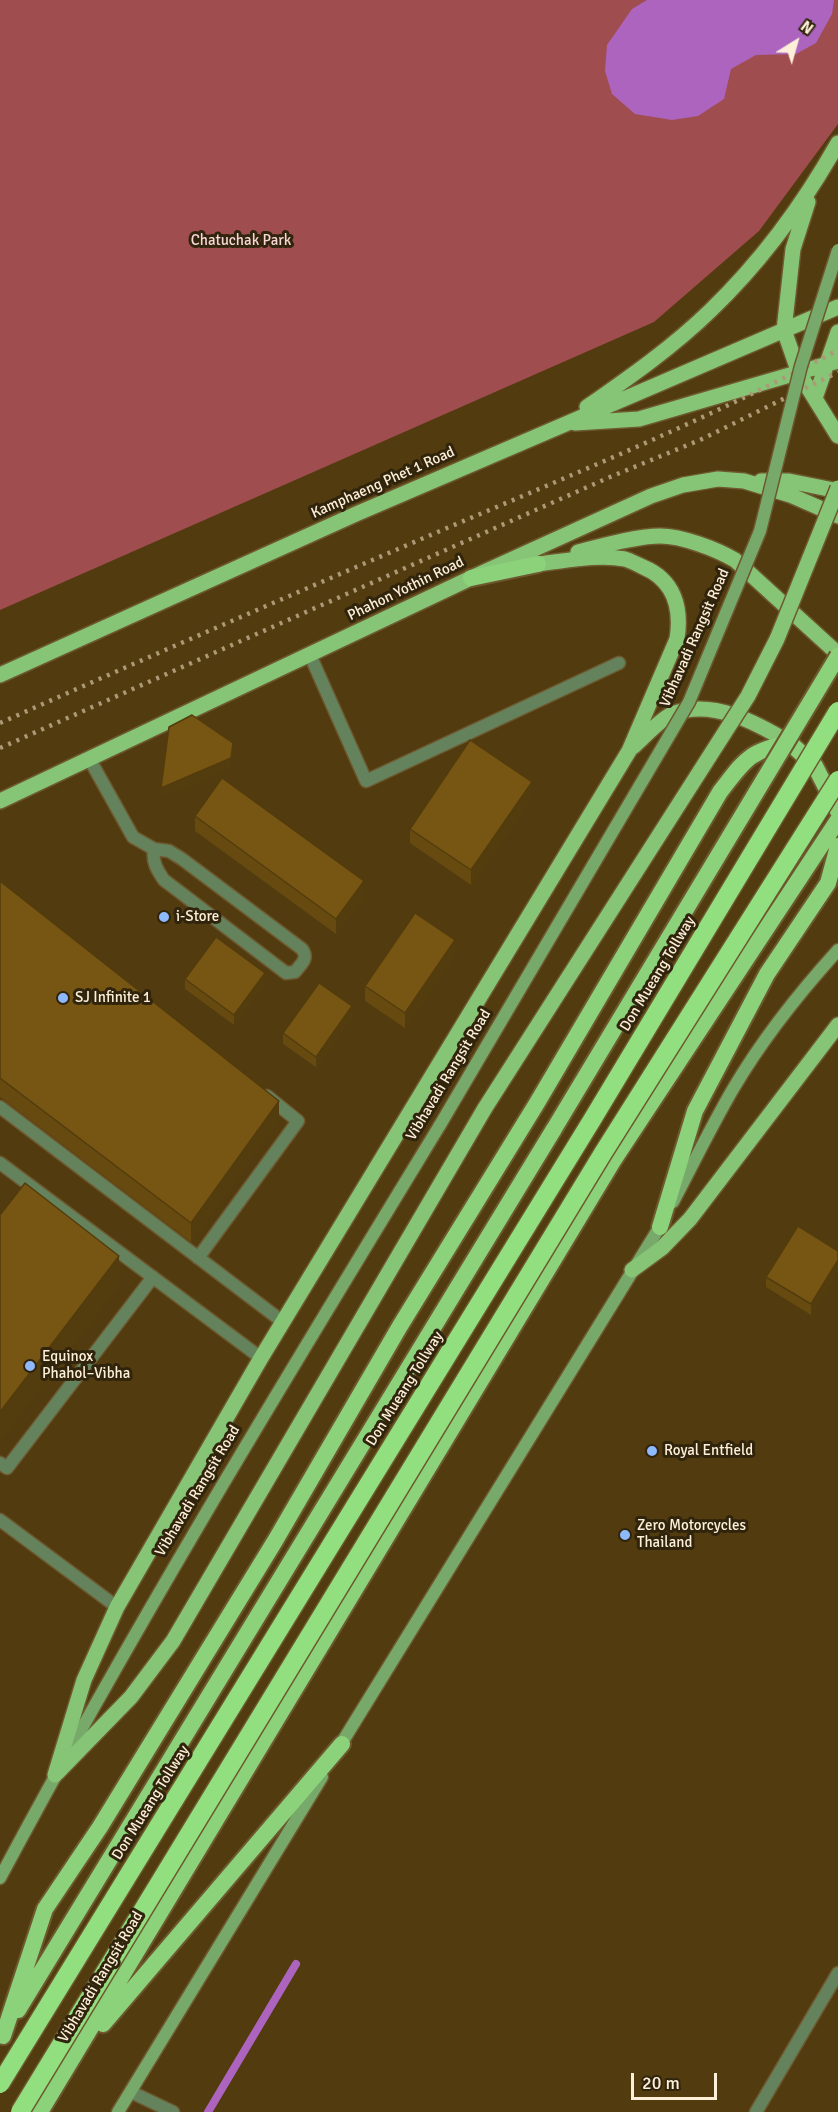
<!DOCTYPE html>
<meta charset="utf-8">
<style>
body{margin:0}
#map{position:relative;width:838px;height:2112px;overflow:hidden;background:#523b0f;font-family:Signika,sans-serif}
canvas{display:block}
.north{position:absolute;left:766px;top:12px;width:60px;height:60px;-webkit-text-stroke:4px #31240d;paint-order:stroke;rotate:37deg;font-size:16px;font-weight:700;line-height:24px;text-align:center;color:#fdefd8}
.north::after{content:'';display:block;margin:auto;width:21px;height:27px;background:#fdefd8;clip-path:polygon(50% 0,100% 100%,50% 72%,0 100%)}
.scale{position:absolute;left:631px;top:2073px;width:86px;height:27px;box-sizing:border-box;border:3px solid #fdefd8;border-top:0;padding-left:8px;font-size:18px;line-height:21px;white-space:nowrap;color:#fdefd8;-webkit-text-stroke:4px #31240d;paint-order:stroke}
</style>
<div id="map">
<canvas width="838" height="2112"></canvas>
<div class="north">N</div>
<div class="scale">20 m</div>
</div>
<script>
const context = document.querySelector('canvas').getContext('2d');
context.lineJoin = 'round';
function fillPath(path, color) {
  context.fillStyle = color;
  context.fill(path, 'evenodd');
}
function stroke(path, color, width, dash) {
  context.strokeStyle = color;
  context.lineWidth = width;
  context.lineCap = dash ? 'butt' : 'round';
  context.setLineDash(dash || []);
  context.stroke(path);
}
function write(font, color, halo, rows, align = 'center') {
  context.font = font + ' Signika,sans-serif';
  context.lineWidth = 6;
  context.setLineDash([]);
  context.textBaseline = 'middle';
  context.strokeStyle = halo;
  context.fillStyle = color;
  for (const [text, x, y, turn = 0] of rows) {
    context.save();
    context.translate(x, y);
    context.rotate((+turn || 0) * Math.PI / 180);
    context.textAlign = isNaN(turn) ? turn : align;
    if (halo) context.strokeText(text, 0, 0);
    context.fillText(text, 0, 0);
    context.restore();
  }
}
const green = new Path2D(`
 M 0,0 L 838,0 L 838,124 L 759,231 L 654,322 L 0,610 Z`);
const water = new Path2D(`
 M 647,0 L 834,0 L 832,14 L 816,43 L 796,54 L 756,55 L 731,69 L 724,99 L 698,116 L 672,120 L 635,114 L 612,94 L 605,71 L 607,45 L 632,9 Z`);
const stream = new Path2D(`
 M 208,2112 L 296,1964`);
const service = new Path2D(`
 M 310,655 L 366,781 L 619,663
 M 90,760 L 133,837 L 154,849 L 169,851 L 182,859 L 302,949 C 309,959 301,964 295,972 L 286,973 L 164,880 C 157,870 152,862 154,849
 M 0,1107 L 283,1322
 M 0,1163 L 261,1358
 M 198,1258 L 298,1121 L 267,1096
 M 0,1463 L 7,1468 L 153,1277`);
const minor = new Path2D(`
 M 0,1520 L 117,1607
 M 131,2092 L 173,2112
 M 756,2112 L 838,1973`);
const secondary = new Path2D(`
 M 673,1202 C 693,1164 712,1125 733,1089 C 763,1038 799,993 838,950
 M 338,1749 L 664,1220
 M 0,1878 C 137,1621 289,1373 440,1125
 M 118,2112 L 322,1777`);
const primary = new Path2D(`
 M 808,202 L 793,249 L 784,330 L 799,373 L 838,436
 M 815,398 L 838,332
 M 587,407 C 630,377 673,347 711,310 C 762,261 803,205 838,143
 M 575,423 L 639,419 L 838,361
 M 761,481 L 789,481 L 838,491
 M 578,552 C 601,546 636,536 660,536 C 682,536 716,549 735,560 L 838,654
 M 0,675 L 356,514 L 838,307
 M 633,747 C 642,739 663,717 672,714 C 712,698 757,723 790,743
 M 0,801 L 471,578 L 651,496 L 683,485 L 718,479 L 744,481 L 790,495 L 838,516
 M 632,1270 L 662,1248 L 690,1219 L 838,1025
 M 57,1773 L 131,1697 L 173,1641 L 485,1108
 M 55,1775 L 84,1680 L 117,1607 L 261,1358 L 629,751 L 677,639 C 682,607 674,580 643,567 C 637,564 631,561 625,559 C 597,554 566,561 538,564`);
const trunk = new Path2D(`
 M 471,578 L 538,564
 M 660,1227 L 695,1111 L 767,974 L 828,883 L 838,846
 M 18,2010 L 554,1129
 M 103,2024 L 342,1744
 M 3,2036 L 45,1909 L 100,1827 L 275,1541 L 400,1326 L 537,1103 L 720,792 C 745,760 748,751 790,743 L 815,766 L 838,811
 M 40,2112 L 613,1161 L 838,820`);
const rail = new Path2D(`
 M 0,723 C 146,658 293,594 440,531 C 574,474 709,419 838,350
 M 0,748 L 610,477 L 700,440 L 838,372`);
const secondaryBridge = new Path2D(`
 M 440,1125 L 689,702 L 760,531 L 801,366 L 838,250`);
const primaryBridge = new Path2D(`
 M 485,1108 L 748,696 L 777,639 L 838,488`);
const trunkBridge = new Path2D(`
 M 554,1129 L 838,656`);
const motorwayBridge = new Path2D(`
 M 0,2084 L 592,1120 L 838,711
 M 20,2112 L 603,1153 L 838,780`);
const wall = new Path2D(`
 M 532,797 L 471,885 L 410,843 L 410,829 Z
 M 195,816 L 364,896 L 336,934 L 195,831 Z
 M 0,881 L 279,1120 L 191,1242 L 0,1097 Z
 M 455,955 L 405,1028 L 365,1001 L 365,986 Z
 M 185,979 L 265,983 L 234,1025 L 185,989 Z
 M 352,1017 L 316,1067 L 283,1044 L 283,1033 Z
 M 838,1251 L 838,1271 L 811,1315 L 766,1287 L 766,1277 Z`);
const shadedWall = new Path2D(`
 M 233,743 L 231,768 L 161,799 L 161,788 Z
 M 532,782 L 532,797 L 471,885 L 471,870 Z
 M 364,881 L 364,896 L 336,934 L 336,919 Z
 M 455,940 L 455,955 L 405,1028 L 405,1013 Z
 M 265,973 L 265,983 L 234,1025 L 234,1015 Z
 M 352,1006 L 352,1017 L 316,1067 L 316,1057 Z
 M 279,1101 L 279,1120 L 191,1242 L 191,1223 Z
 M 119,1256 L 119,1288 L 0,1444 L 0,1412 Z
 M 838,1260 L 838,1271 L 811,1315 L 811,1304 Z`);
const building = new Path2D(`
 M 192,715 L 233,743 L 231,758 L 161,788 L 169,727 Z
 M 470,740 L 532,782 L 471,870 L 410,829 Z
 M 222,778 L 364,881 L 336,919 L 195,816 Z
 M 0,881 L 279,1101 L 191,1223 L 0,1078 Z
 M 415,913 L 455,940 L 405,1013 L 365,986 Z
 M 216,937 L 265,973 L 234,1015 L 185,979 Z
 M 319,983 L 352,1006 L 316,1057 L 283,1033 Z
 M 25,1183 L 119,1256 L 0,1412 L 0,1215 Z
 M 798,1226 L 838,1251 L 838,1260 L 811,1304 L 766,1277 Z`);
const markers = [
 [164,917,6,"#8eb9fd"],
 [63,998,6,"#8eb9fd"],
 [30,1366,6,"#8eb9fd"],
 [652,1451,6,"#8eb9fd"],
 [625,1535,6,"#8eb9fd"]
];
const parkNames = [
 ["Chatuchak Park",241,241]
];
const streetNames = [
 ["Kamphaeng Phet 1 Road",383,483,-24],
 ["Phahon Yothin Road",406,589,-26],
 ["Vibhavadi Rangsit Road",695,638,-66],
 ["Don Mueang Tollway",658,974,-59],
 ["Vibhavadi Rangsit Road",449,1075,-59],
 ["Don Mueang Tollway",405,1389,-58],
 ["Vibhavadi Rangsit Road",198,1491,-59],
 ["Don Mueang Tollway",151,1803,-58],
 ["Vibhavadi Rangsit Road",101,1977,-59]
];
const poiNames = [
 ["i-Store",176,917],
 ["SJ Infinite 1",75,998],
 ["Equinox",42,1357],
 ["Phahol–Vibha",42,1374],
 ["Royal Entfield",664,1451],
 ["Zero Motorcycles",637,1526],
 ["Thailand",637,1543]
];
fillPath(green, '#a04d4f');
fillPath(water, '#ac64be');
stroke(stream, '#ac64be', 8);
stroke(service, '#6d582f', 15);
stroke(minor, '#6d582f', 15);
stroke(secondary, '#6d582f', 15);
stroke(primary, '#6d582f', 18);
stroke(trunk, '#6d582f', 20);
stroke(service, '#64835d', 12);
stroke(minor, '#64835d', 12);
stroke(secondary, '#77a96b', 12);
stroke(primary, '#85c575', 15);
stroke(trunk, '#8bd27a', 16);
stroke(rail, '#ab9977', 4.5, [3, 6]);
stroke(secondaryBridge, '#6d582f', 15, []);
stroke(primaryBridge, '#6d582f', 18, []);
stroke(trunkBridge, '#6d582f', 20, []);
stroke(motorwayBridge, '#6d582f', 21, []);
stroke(secondaryBridge, '#77a96b', 12);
stroke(primaryBridge, '#85c575', 15);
stroke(trunkBridge, '#8bd27a', 16);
stroke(motorwayBridge, '#91df7e', 18);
fillPath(wall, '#664a10');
fillPath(shadedWall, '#533c0d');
fillPath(building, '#775613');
stroke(building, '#533c0d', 1.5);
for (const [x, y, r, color] of markers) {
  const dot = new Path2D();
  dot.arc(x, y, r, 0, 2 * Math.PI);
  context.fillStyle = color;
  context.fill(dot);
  stroke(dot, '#31240d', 2);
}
write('15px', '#f7d6d6', '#31240d', parkNames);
write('15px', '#fdefd8', '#31240d', streetNames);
write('15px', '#fdefd8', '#31240d', poiNames, 'left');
</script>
